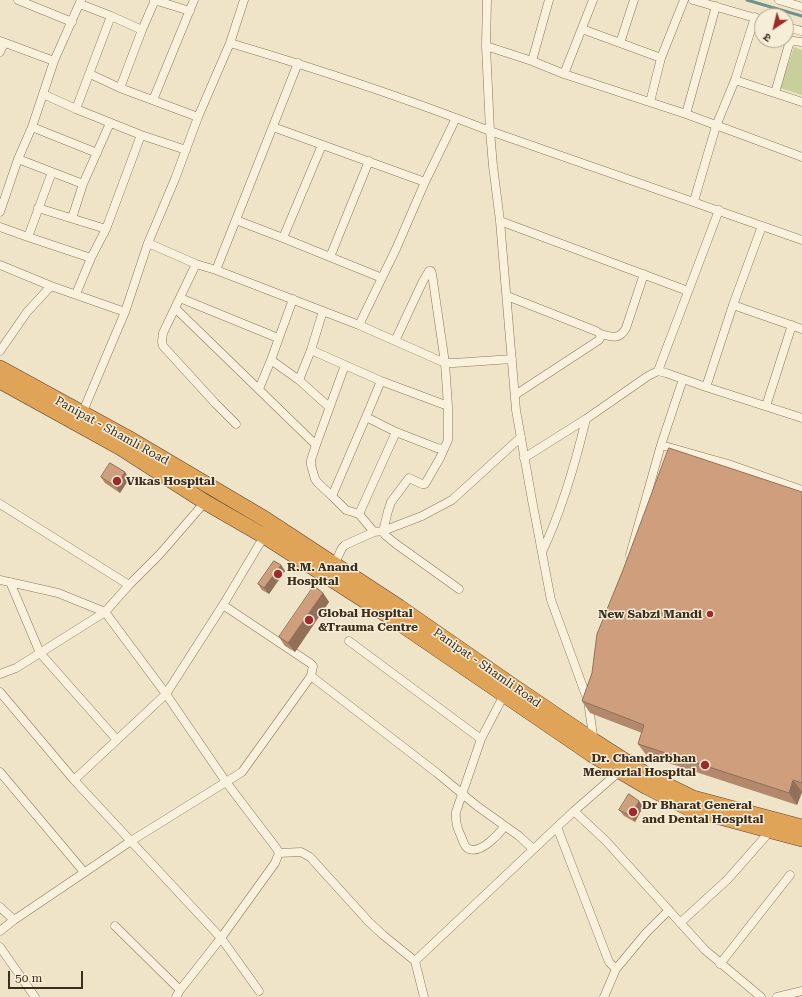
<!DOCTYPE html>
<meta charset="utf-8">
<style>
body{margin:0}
#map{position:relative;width:802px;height:997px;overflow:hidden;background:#f0e4c8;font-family:"Roboto Serif","Noto Sans Devanagari",serif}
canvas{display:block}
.north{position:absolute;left:754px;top:8px;width:40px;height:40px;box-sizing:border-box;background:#f7eed8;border:1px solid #ada18e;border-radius:50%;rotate:215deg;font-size:11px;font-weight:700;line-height:16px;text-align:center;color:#3d2e20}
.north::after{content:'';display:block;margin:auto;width:14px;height:18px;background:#9e2a2b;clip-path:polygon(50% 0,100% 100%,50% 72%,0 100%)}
.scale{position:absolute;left:8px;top:971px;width:75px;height:18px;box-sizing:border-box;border:2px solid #3d2e20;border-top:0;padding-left:5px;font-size:12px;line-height:14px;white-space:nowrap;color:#3d2e20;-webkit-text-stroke:3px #f7eed8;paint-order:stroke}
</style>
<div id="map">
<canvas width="802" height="997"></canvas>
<div class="north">उ</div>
<div class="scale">50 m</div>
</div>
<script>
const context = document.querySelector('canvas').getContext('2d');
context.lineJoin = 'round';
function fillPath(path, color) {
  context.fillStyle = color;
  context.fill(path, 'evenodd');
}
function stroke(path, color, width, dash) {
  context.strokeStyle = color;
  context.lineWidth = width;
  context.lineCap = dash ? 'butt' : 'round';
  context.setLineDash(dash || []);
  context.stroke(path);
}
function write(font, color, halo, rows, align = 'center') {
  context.font = font + ' "Roboto Serif",serif';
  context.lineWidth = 3;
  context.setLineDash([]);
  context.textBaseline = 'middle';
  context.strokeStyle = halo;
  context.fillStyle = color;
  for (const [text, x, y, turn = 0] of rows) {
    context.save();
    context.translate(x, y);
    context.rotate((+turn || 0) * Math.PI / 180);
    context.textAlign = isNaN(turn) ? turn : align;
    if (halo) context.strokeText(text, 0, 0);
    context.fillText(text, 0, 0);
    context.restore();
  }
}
const green = new Path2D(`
 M 794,47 L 802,50 L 802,95 L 780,88 Z`);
const stream = new Path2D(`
 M 747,0 L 802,16`);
const street = new Path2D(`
 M 18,0 L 72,22
 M 154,0 L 190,11
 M 487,0 L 486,46 L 490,131 L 493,166 L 500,221 L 516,410 L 532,500 L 551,600 L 588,701 L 594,742
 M 693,0 L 762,20
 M 779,0 L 802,7
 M 80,4 L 111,16 L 142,30
 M 786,27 L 802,31
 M 582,29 L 661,58
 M 0,41 L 54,61
 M 230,43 C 318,69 405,98 490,131 L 802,240
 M 620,43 L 634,0
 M 486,46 L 532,61 L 564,74 L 686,114 L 802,157
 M 0,52 L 4,43
 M 532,61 L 549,0
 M 90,74 L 120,88 L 198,117
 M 564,74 L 593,0
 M 735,80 L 802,102
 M 120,88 L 142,30 L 155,0
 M 775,93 L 789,44 L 793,41 L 802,42
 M 43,94 L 76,109 L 141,135 L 186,150
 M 153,100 L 194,0
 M 650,102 L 661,58 L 684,0
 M 76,109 L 111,16
 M 686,114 L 716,6
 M 32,127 L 97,153
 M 273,127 L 425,182
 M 18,159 L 83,184
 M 694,201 L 716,126 L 735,80 L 755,17
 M 38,208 L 106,229
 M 0,212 L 18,159 L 32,127 L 54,61 L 81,0
 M 72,218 L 83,184 L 110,123
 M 236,220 L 283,238 L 382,278
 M 500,221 L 688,291
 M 0,227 L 28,237 L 91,258
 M 28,237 L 52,172
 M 283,238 L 322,145
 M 148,243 L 196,264 L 216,270 L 359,325 L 445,363 L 454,363 L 512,359
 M 330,257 L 369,161
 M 196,264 L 163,333 L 162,342 L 163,346 L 215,403 L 236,424
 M 0,265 L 51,286 L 125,312
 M 216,270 L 298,63
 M 76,294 L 91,258 L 106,229 L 141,135
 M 507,296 L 596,331 L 599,333 L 601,336 L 599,340 L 515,395
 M 180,298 L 278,338
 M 733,305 L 802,329
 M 175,308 L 316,445 L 345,365
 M 359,325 L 396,249 L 425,182 L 456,118
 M 601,334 C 612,337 620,340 626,328 L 644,274
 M 395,341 L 423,281 L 429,271 L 431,271 L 432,274 L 445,363 L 448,406 L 448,440 L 440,458 L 425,484 L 422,484 L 409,478 L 391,502 L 388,511 L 383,531 L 385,535 L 396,544 L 459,589
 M 311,350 L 381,381 L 448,406
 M 0,351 L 27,312 L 51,286
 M 271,360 L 299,380 L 329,407
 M 658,371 L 719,210
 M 299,380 L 311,350 L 323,311
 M 706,387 L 733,305 L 762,226
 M 259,389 L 271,360 L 293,299
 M 766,406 L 792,325
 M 81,416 L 125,312 L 148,243 L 175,179 L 198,117 L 230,43 L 244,0
 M 366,417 L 396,432 L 437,448 L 444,449
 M 316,445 L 311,460 L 311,465 L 315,479 L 318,483 L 332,496
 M 661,445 L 728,464 L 802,490
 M 524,458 L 586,419 L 648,376 L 658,371 L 666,373 L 706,387 L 802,418
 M 0,504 L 129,585
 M 359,514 L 396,432
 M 374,532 L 359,514 L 346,510 L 332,496 L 366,417 L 381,381
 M 542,552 C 562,510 575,465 586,419
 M 630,555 L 661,445 L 683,379
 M 334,565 L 342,548 L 345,545 L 374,532 L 383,531 L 422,516 L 452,500 L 521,437
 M 0,580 L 58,593 L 105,612 L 166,694 L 226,782 L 277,849 L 279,853 L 275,863 L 221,938 L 180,990 L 176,997
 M 10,582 L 40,653 L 117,740
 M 349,641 L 481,739
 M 0,674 L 16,668 L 105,612 L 129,585 L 160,554 L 205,502
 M 311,676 L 437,773 L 477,806 L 519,836 L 533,849
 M 0,692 L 74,780 L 221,938 L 259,991
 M 505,693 L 481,739 L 456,812 C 455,821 457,828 461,836 C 463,841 465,848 469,849 C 481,854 499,834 505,826
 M 0,772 L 84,872
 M 74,780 L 166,694 L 223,605 L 266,533
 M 574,811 L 606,841 L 705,950 L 761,997
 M 557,827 L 609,962 L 616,969
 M 279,853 L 301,852 L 310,857 L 369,922 L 383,935 L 415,961 L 424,997
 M 0,907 L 14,920 L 131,841 L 226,782 L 242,772 L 311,676 L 313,666 L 310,663 L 223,605
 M 680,923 L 728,879 L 772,829
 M 115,926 L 180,990
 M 0,931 L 14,920
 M 0,947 L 35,997
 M 415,961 L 574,811 L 620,771
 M 720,964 L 790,875
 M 604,997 L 616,969 L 646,933 L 669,910
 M 777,997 L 802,991`);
const highway = new Path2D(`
 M 0,368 L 128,438 L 265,519 L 399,607 L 510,684 L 594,741 L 650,777 L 693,798 L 802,827
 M 0,381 L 121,448 L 205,502 L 264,536 L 392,618 L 591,754 L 647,787 L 690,809 L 802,839`);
const wall = new Path2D(`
 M 125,472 L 129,479 L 120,493 L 105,483 L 101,477 Z
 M 802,492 L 802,792 L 797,805 L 647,756 L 638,744 L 642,733 L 590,713 L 582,701 Z
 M 281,565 L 285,571 L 269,594 L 262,590 L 258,584 Z
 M 323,593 L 329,602 L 295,652 L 285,646 L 279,637 Z
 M 639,801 L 643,807 L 635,822 L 624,816 L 619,810 Z`);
const shadedWall = new Path2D(`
 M 125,472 L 129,479 L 120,493 L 116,487 Z
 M 281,565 L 285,571 L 269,594 L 264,588 Z
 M 323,593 L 329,602 L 295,652 L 288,643 Z
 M 793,780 L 802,792 L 797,805 L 789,793 Z
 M 639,801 L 643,807 L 635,822 L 631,816 Z`);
const building = new Path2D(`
 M 669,448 L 802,492 L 802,783 L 793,780 L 789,793 L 638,744 L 644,725 L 582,701 L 592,673 L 597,634 L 623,570 Z
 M 110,463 L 125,472 L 116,487 L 101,477 Z
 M 274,561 L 281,565 L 264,588 L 258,584 Z
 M 314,586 L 323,593 L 288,643 L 279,637 Z
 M 629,794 L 639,801 L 631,816 L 619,810 Z`);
const markers = [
 [117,481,5,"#9e2a2b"],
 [278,574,5,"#9e2a2b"],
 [710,614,4,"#9e2a2b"],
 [309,620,5,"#9e2a2b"],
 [705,765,5,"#9e2a2b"],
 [633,812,5,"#9e2a2b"]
];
const streetNames = [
 ["Panipat - Shamli Road",112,431,29],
 ["Panipat - Shamli Road",487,668,35]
];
const poiNames = [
 ["Vikas Hospital",126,481],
 ["R.M. Anand",287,567],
 ["Hospital",287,581],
 ["Global Hospital",318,613],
 ["&Trauma Centre",318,627],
 ["New Sabzi Mandi",702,614,"right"],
 ["Dr. Chandarbhan",696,758,"right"],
 ["Memorial Hospital",696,772,"right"],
 ["Dr Bharat General",642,805],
 ["and Dental Hospital",642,819]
];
fillPath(green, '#c9cf9b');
stroke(stream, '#6f938a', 3);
stroke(street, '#8d765c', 9);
stroke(highway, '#5b4430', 16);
stroke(street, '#faf1dc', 8);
stroke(highway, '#e0a458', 15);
fillPath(wall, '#b2896c');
fillPath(shadedWall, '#916f58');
fillPath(building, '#cf9f7d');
stroke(building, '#916f58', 1);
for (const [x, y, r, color] of markers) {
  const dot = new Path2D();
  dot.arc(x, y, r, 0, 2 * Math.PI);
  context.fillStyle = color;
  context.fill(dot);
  stroke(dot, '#f7eed8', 1.5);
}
write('12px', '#3d2e20', '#f7eed8', streetNames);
write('bold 12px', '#3d2e20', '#f7eed8', poiNames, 'left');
</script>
